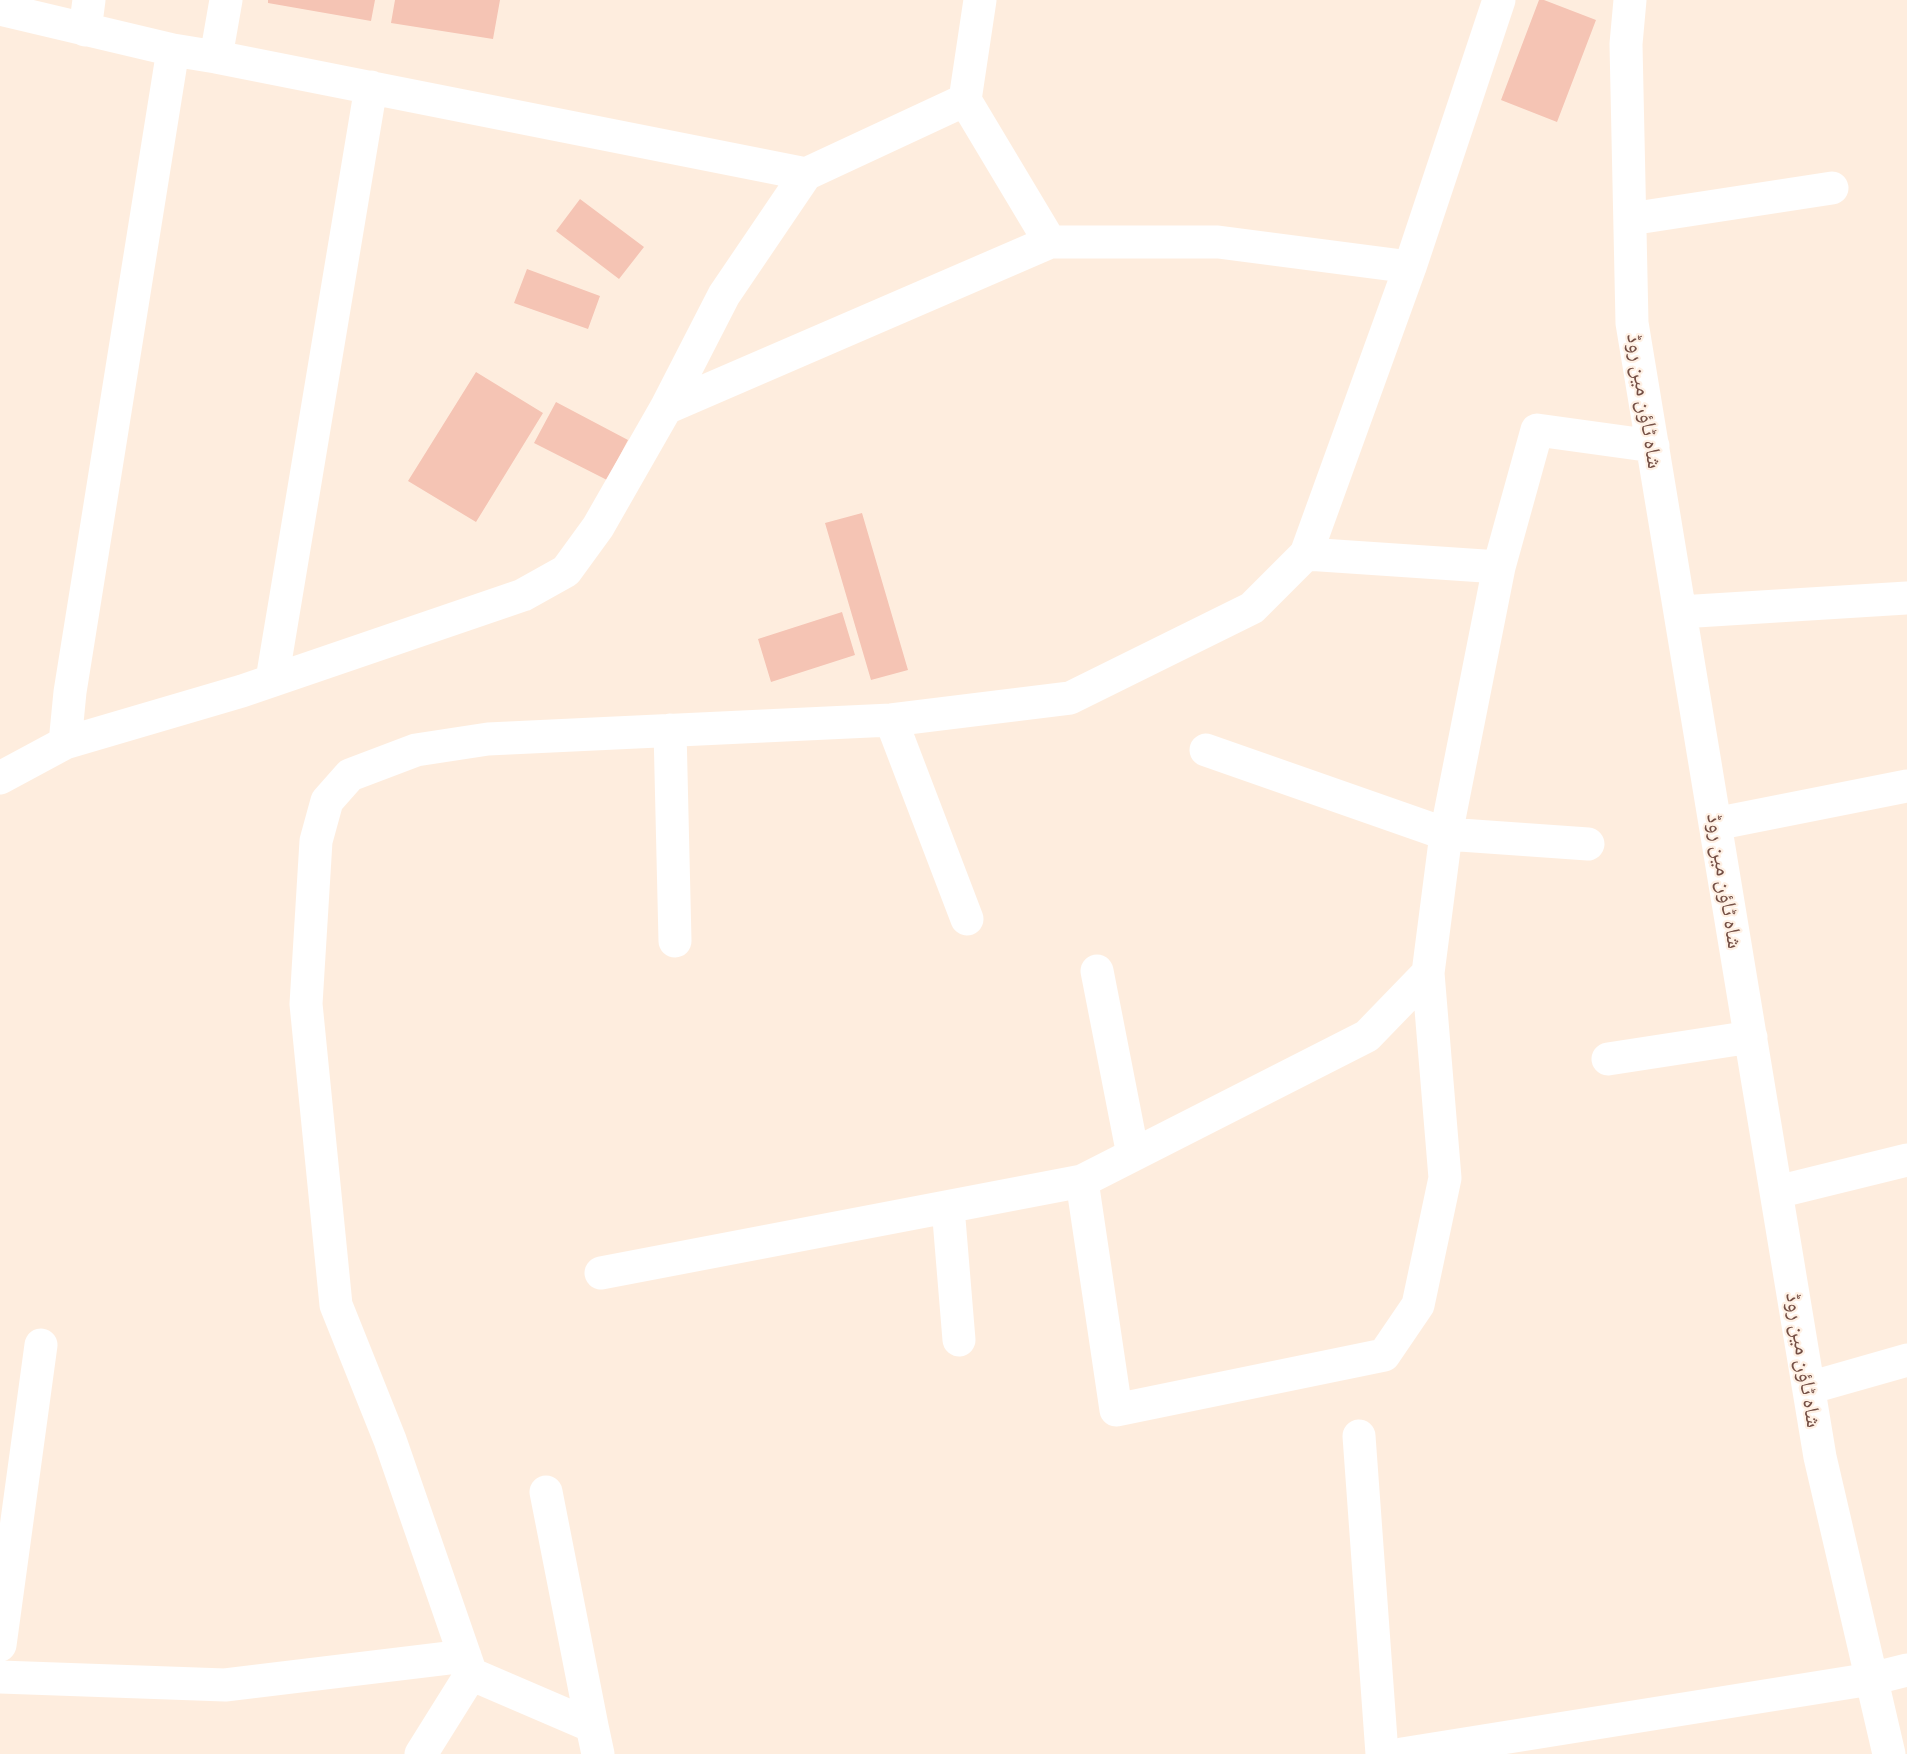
<!DOCTYPE html>
<meta charset="utf-8">
<style>
body{margin:0}
canvas{display:block;background:#feedde}
</style>
<canvas width="1907" height="1754"></canvas>
<script>
const context = document.querySelector('canvas').getContext('2d');
context.lineJoin = 'round';
function fillPath(path, color) {
  context.fillStyle = color;
  context.fill(path, 'evenodd');
}
function stroke(path, color, width, dash) {
  context.strokeStyle = color;
  context.lineWidth = width;
  context.lineCap = dash ? 'butt' : 'round';
  context.setLineDash(dash || []);
  context.stroke(path);
}
function write(font, color, halo, rows, align = 'center') {
  context.font = font + ' Commissioner,"Noto Naskh Arabic",sans-serif';
  context.lineWidth = 4.5;
  context.setLineDash([]);
  context.textBaseline = 'middle';
  context.strokeStyle = halo;
  context.fillStyle = color;
  for (const [text, x, y, turn = 0] of rows) {
    context.save();
    context.translate(x, y);
    context.rotate((+turn || 0) * Math.PI / 180);
    context.textAlign = isNaN(turn) ? turn : align;
    if (halo) context.strokeText(text, 0, 0);
    context.fillText(text, 0, 0);
    context.restore();
  }
}
const building = new Path2D(`
 M 268,0 L 375,0 L 371,21 L 268,3 Z
 M 395,0 L 500,0 L 493,39 L 391,23 Z
 M 1539,0 L 1544,0 L 1596,20 L 1557,122 L 1501,100 Z
 M 580,199 L 644,247 L 619,279 L 556,231 Z
 M 527,269 L 600,296 L 588,329 L 514,303 Z
 M 476,372 L 543,413 L 476,522 L 408,481 Z
 M 556,402 L 628,440 L 607,480 L 534,443 Z
 M 862,513 L 908,670 L 871,680 L 825,523 Z
 M 842,612 L 855,655 L 771,682 L 758,639 Z`);
const minor = new Path2D(`
 M 980,0 L 965,100 L 1050,242
 M 1630,0 L 1626,44 L 1632,323 L 1820,1457 L 1889,1754
 M 0,9 L 173,50 L 216,57 L 806,174
 M 85,30 L 89,0
 M 216,57 L 226,0
 M 1630,219 L 1832,188
 M 666,408 L 1050,242 L 1218,242 L 1410,267
 M 1306,554 L 1499,567
 M 1680,612 L 1907,598
 M 272,680 L 371,87
 M 891,720 L 967,919
 M 670,730 L 675,941
 M 65,743 L 242,691 L 523,595 L 566,571 L 598,527 L 666,408 L 724,295 L 806,174 L 965,100
 M 1206,750 L 1446,834 L 1588,844
 M 0,778 L 65,743 L 70,692 L 173,50
 M 1715,824 L 1907,786
 M 1097,971 L 1133,1155
 M 1608,1059 L 1751,1037
 M 1082,1181 L 1116,1410 L 1384,1355 L 1418,1305 L 1445,1178 L 1428,973 L 1446,834 L 1499,567 L 1537,430 L 1653,446
 M 1777,1192 L 1907,1160
 M 948,1207 L 959,1340
 M 601,1273 L 1082,1181 L 1367,1036 L 1428,973
 M 1809,1388 L 1907,1360
 M 1359,1436 L 1382,1754
 M 546,1492 L 592,1726
 M 0,1645 L 41,1345
 M 0,1677 L 225,1685 L 465,1656
 M 421,1754 L 471,1674
 M 598,1754 L 592,1726 L 471,1674 L 390,1440 L 336,1305 L 306,1004 L 316,841 L 327,801 L 350,775 L 416,750 L 488,739 L 891,720 L 1070,698 L 1252,608 L 1306,554 L 1410,267 L 1499,0
 M 1402,1754 L 1871,1679 L 1907,1670`);
const streetNames = [
 ["شاہ ٹاؤن مین روڈ",1645,401,81],
 ["شاہ ٹاؤن مین روڈ",1725,881,81],
 ["شاہ ٹاؤن مین روڈ",1804,1360,81]
];
fillPath(building, '#f5c4b4');
stroke(minor, '#fff', 33);
write('22px', '#744f45', '#fff1e5', streetNames);
</script>
